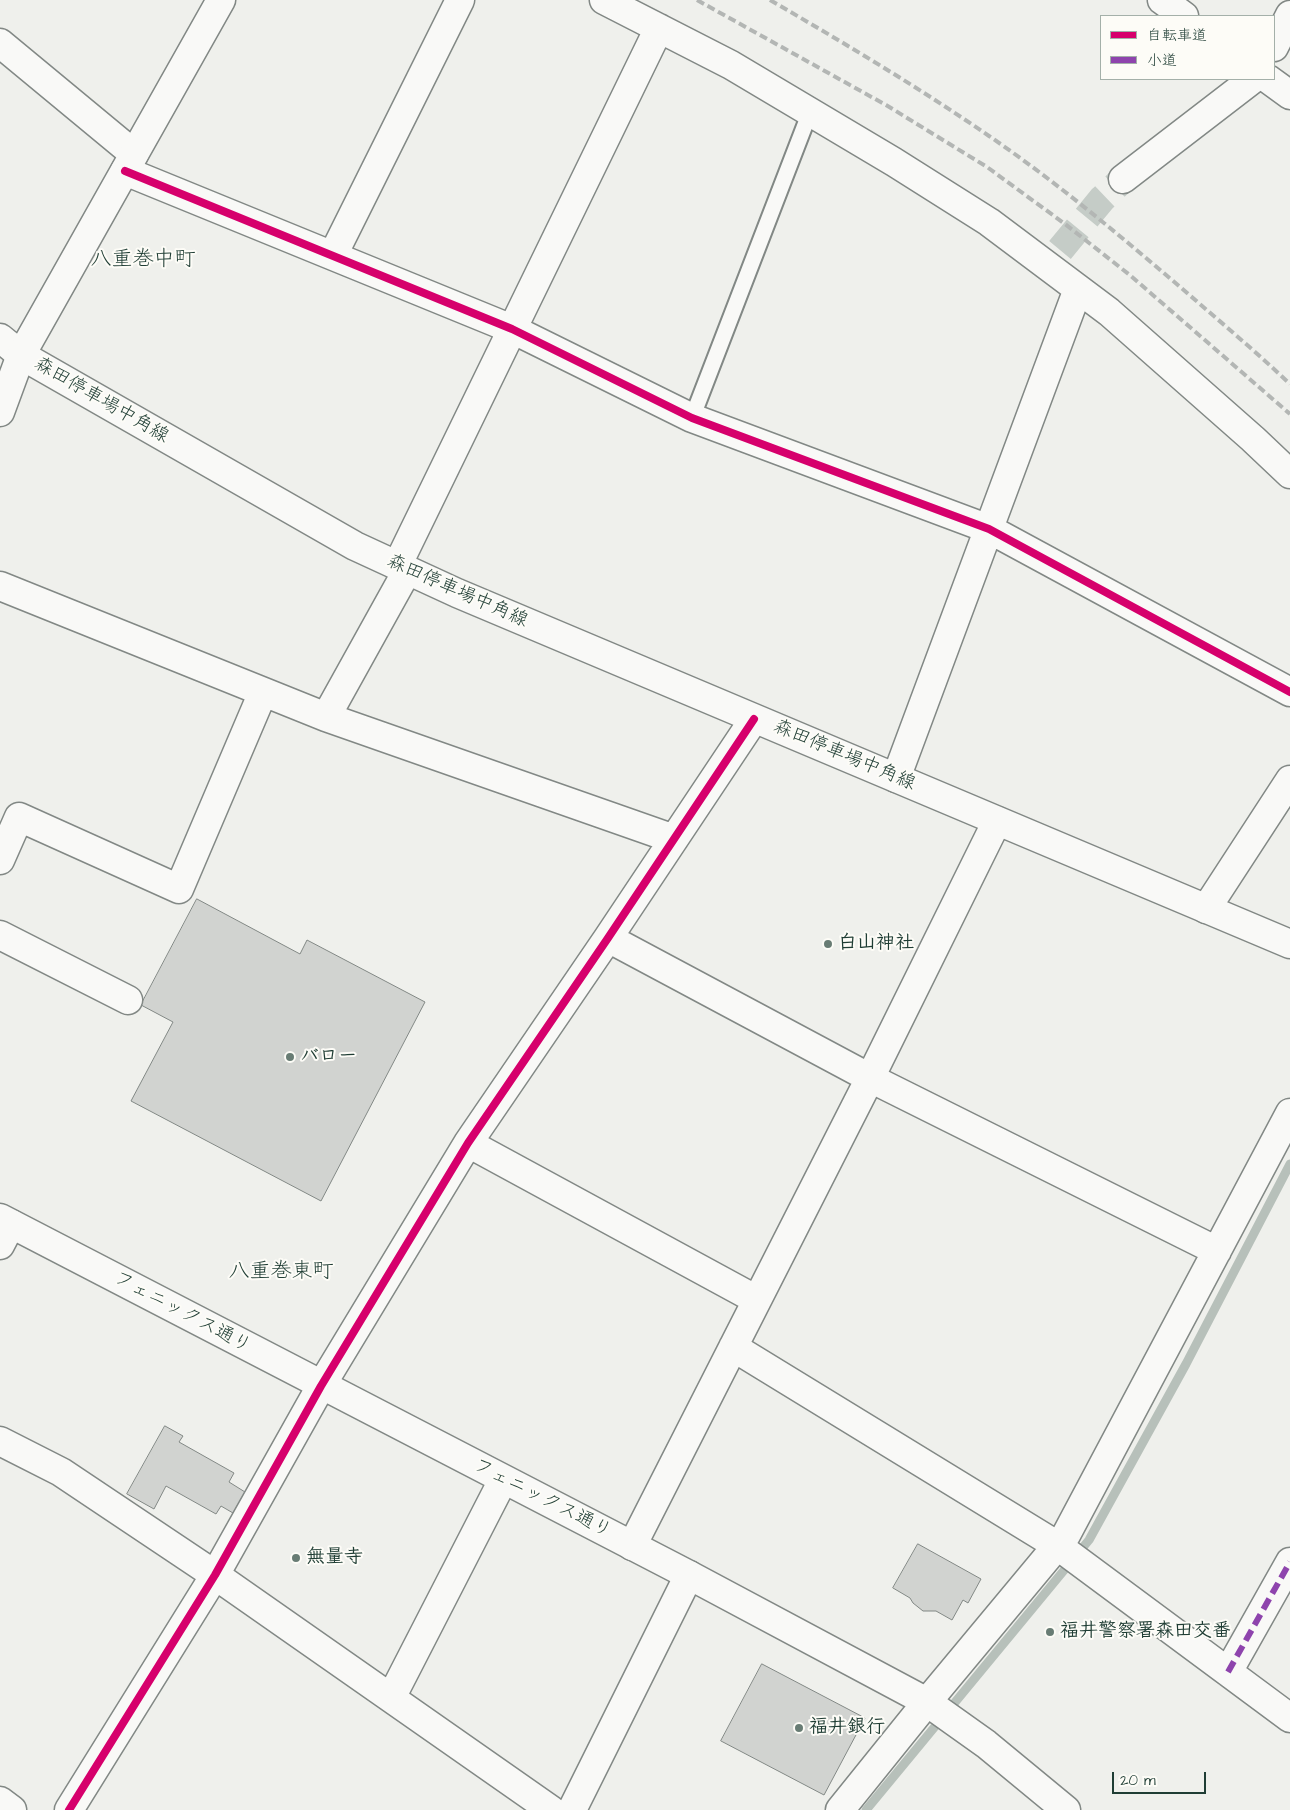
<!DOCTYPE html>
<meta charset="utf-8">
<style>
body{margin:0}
#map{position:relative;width:1290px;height:1810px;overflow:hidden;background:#eff0ec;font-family:"Architects Daughter","Klee One",sans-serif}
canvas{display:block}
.legend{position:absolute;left:1100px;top:15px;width:175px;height:65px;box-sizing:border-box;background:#fdfcf7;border:1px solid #a4b0a9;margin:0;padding:6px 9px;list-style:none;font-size:15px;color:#1f3d34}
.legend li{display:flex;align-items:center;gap:10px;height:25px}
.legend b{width:25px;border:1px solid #a4b0a9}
.scale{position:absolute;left:1112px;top:1772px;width:94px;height:22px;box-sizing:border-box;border:2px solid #1f3d34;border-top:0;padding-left:6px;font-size:15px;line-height:18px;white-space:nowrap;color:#1f3d34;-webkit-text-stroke:4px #fdfcf7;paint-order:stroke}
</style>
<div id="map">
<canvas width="1290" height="1810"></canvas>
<ul class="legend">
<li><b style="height:6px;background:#d6006c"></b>自転車道</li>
<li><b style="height:6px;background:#8e44ad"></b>小道</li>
</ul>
<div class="scale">20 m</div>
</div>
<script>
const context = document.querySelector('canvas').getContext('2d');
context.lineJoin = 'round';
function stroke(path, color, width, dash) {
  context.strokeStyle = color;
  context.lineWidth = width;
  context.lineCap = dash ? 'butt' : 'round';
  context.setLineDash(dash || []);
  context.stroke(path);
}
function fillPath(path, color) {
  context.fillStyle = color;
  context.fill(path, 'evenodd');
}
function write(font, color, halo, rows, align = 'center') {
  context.font = font + ' "Architects Daughter","Klee One",sans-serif';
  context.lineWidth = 4;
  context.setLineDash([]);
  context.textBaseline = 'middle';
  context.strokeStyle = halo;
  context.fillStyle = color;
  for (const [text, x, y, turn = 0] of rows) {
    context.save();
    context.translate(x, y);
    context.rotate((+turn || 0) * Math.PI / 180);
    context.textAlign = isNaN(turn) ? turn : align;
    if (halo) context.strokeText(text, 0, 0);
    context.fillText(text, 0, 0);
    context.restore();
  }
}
const stream = new Path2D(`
 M 866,1810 L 1089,1540 L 1186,1364 L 1290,1164`);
const building = new Path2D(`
 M 197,899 L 300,954 L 307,940 L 425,1002 L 321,1201 L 131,1101 L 173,1022 L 141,1005 Z
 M 165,1426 L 183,1436 L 179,1442 L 234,1473 L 229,1482 L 245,1492 L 233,1513 L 221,1506 L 216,1514 L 166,1486 L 154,1509 L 127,1494 Z
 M 918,1544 L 981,1579 L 968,1603 L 963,1600 L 952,1620 L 936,1611 L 923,1611 L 913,1603 L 910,1598 L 893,1588 Z
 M 762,1664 L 865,1718 L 824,1795 L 721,1741 Z`);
const minorTunnel = new Path2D(`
 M 1060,250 L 1102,199 L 1123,179`);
const service = new Path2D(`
 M 692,418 L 810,112`);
const minor = new Path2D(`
 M 604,0 L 731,65 L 894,162 L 989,222 L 1109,312 L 1253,439 L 1290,474
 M 0,43 L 134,154
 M 1274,47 L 1290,15
 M 125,171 L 512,329 L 692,418 L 989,529 L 1290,692
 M 1123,179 L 1253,79
 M 333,255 L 460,0
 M 0,338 L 21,355
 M 397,566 L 659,28
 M 0,586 L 326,717 L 674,839
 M 326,717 L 407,571
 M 896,778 L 1078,289
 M 0,860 L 19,817 L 179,889 L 263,692
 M 1206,909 L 1290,780
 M 0,935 L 128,1000
 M 608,938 L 870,1078 L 1217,1251
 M 468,1143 L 757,1300
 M 0,1245 L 11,1224
 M 733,1347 L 1058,1546 L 1290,1718
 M 0,1441 L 61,1472 L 215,1575 L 551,1810
 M 632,1546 L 870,1078 L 997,821
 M 1228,1672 L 1290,1562
 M 391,1698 L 503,1480
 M 69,1810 L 215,1575 L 321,1386 L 468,1143 L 608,938 L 754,719
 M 572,1810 L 689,1575
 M 840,1810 L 927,1702 L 1066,1535 L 1290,1113`);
const tertiary = new Path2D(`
 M 1162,0 L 1184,16
 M 1268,79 L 1290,95
 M 0,412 L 21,355
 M 0,1801 L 12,1810`);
const secondary = new Path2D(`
 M 221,0 L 21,355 L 355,546 L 457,593 L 1290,944`);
const primary = new Path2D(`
 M 0,1218 L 689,1575 L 927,1702 L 986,1744 L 1066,1810`);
const rail = new Path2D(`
 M 697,0 L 886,105 L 987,167 L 1065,224 L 1131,276 L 1290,414
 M 770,0 C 844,43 918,87 989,136 C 1055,181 1118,234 1179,286 C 1216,318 1254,350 1290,384`);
const quiet = new Path2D(`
 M 1228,1672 L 1290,1562`);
const cycleway = new Path2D(`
 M 125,171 L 512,329 L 692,418 L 989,529 L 1290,692
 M 69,1810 L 215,1575 L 321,1386 L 468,1143 L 608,938 L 754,719`);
const markers = [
 [828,944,5,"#687c74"],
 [290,1057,5,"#687c74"],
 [296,1558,5,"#687c74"],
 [1050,1632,5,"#687c74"],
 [799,1728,5,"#687c74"]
];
const streetNames = [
 ["森田停車場中角線",101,401,30],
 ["森田停車場中角線",457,592,24],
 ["森田停車場中角線",844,756,23],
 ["フェニックス通り",182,1313,28],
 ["フェニックス通り",542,1499,27]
];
const poiNames = [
 ["白山神社",838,944],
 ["バロー",300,1057],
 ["無量寺",306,1558],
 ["福井警察署森田交番",1060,1632],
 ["福井銀行",809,1728]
];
const quarterNames = [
 ["八重巻中町",143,261],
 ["八重巻東町",281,1273]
];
stroke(stream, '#b7c0ba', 9);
fillPath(building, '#d1d3d0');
stroke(building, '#828885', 1);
stroke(minorTunnel, '#c5ccc7', 28, [28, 14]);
stroke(service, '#828885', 19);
stroke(minor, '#828885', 31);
stroke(tertiary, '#828885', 31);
stroke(secondary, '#828885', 31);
stroke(primary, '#828885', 31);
stroke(service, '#f9f9f7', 15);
stroke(minor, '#f9f9f7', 28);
stroke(tertiary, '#f9f9f7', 28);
stroke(secondary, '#f9f9f7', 28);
stroke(primary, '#f9f9f7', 28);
stroke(rail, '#b3b6b4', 4, [8, 4]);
stroke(quiet, '#8e44ad', 6, [12, 6]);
stroke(cycleway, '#d6006c', 8);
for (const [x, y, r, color] of markers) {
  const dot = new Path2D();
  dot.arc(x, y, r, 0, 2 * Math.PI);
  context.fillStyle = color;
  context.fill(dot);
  stroke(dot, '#fdfcf7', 2);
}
write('19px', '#1f3d34', '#fdfcf7', streetNames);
write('bold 19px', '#1f3d34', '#fdfcf7', poiNames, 'left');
write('21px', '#1f3d34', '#fdfcf7', quarterNames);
</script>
